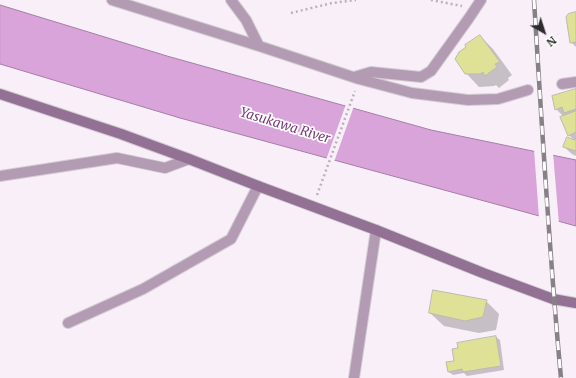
<!DOCTYPE html>
<style>
body{margin:0}
#map{position:relative;width:576px;height:378px;overflow:hidden;background:#f8eff8;font-family:Merriweather,serif}
canvas{display:block}
.north{position:absolute;left:524px;top:12px;width:40px;height:40px;-webkit-text-stroke:3px #fff;paint-order:stroke;rotate:141deg;font-size:11px;font-weight:700;line-height:16px;text-align:center;color:#2d2a2d}
.north::after{content:'';display:block;margin:auto;width:14px;height:18px;background:#2d2a2d;clip-path:polygon(50% 0,100% 100%,50% 72%,0 100%)}
</style>
<div id="map">
<canvas width="576" height="378"></canvas>
<div class="north">N</div>
</div>
<script>
const context = document.querySelector('canvas').getContext('2d');
context.lineJoin = 'round';
function fillPath(path, color) {
  context.fillStyle = color;
  context.fill(path, 'evenodd');
}
function stroke(path, color, width, dash) {
  context.strokeStyle = color;
  context.lineWidth = width;
  context.lineCap = dash ? 'butt' : 'round';
  context.setLineDash(dash || []);
  context.stroke(path);
}
function write(font, color, halo, rows, align = 'center') {
  context.font = font + ' Merriweather,serif';
  context.lineWidth = 3.5;
  context.setLineDash([]);
  context.textBaseline = 'middle';
  context.strokeStyle = halo;
  context.fillStyle = color;
  for (const [text, x, y, turn = 0] of rows) {
    context.save();
    context.translate(x, y);
    context.rotate((+turn || 0) * Math.PI / 180);
    context.textAlign = isNaN(turn) ? turn : align;
    if (halo) context.strokeText(text, 0, 0);
    context.fillText(text, 0, 0);
    context.restore();
  }
}
const water = new Path2D(`
 M 0,5 L 167,56 L 431,130 L 576,160 L 576,226 L 180,118 L 0,64 Z`);
const pier = new Path2D(`
 M 346,104 L 354,106 L 334,162 L 326,160 Z
 M 534,149 L 553,153 L 559,224 L 539,218 Z`);
const shadow = new Path2D(`
 M 576,13 L 576,47 L 571,42 Z
 M 480,36 L 493,49 L 512,75 L 508,78 L 509,80 L 499,88 L 496,85 L 494,86 L 479,87 L 466,73 Z
 M 576,90 L 576,156 L 572,154 L 564,147 L 575,141 L 569,135 L 564,117 L 556,109 Z
 M 486,301 L 499,314 L 496,330 L 479,333 L 444,326 L 430,313 Z
 M 496,337 L 500,340 L 504,370 L 467,376 L 464,373 L 453,375 L 449,372 L 447,363 L 455,362 L 459,349 L 458,344 Z`);
const building = new Path2D(`
 M 576,12 L 576,42 L 570,43 L 566,17 L 568,14 Z
 M 480,35 L 500,62 L 495,64 L 497,67 L 485,76 L 483,72 L 480,74 L 465,74 L 455,59 L 459,52 L 466,47 L 465,45 Z
 M 576,89 L 576,109 L 564,113 L 562,107 L 555,110 L 552,96 Z
 M 576,111 L 576,132 L 568,136 L 560,117 Z
 M 567,137 L 575,140 L 576,137 L 576,151 L 563,147 Z
 M 433,290 L 487,300 L 483,317 L 465,321 L 429,313 Z
 M 496,336 L 501,366 L 463,372 L 462,369 L 448,372 L 446,362 L 454,361 L 452,349 L 458,348 L 457,343 Z`);
const path = new Path2D(`
 M 431,0 L 462,6
 M 291,13 L 332,3 L 356,0
 M 317,195 L 355,91`);
const street = new Path2D(`
 M 112,0 L 259,46 L 359,79 L 412,93 L 468,100 L 498,99 L 528,90
 M 231,0 L 246,20 L 259,46
 M 354,77 L 371,72 L 421,77 L 431,71 L 469,18 L 481,0
 M 562,84 L 576,82
 M 0,176 L 117,158 L 165,168 L 189,159
 M 68,323 L 143,289 L 231,239 L 258,186
 M 354,378 L 376,230`);
const secondary = new Path2D(`
 M 0,94 L 121,134 L 189,159 L 258,186 L 376,230 L 483,273 L 553,299 L 576,303`);
const rail = new Path2D(`
 M 534,0 C 542,126 549,252 561,378`);
const waterNames = [
 ["Yasukawa River",285,126,17]
];
fillPath(water, '#d9a4da');
stroke(water, '#a57fa6', 1);
fillPath(pier, '#f8eff8');
fillPath(shadow, '#0003');
fillPath(building, '#dee196');
stroke(building, '#babbb0', 1);
stroke(street, '#d3ccd3', 12);
stroke(secondary, '#d3ccd3', 12);
stroke(path, '#bab2ba', 2.5, [2, 3]);
stroke(street, '#b39bb3', 10);
stroke(secondary, '#937194', 10);
stroke(rail, '#878187', 4.5);
stroke(rail, '#fff', 3, [9]);
write('italic 13px', '#78397c', '#fff', waterNames);
</script>
